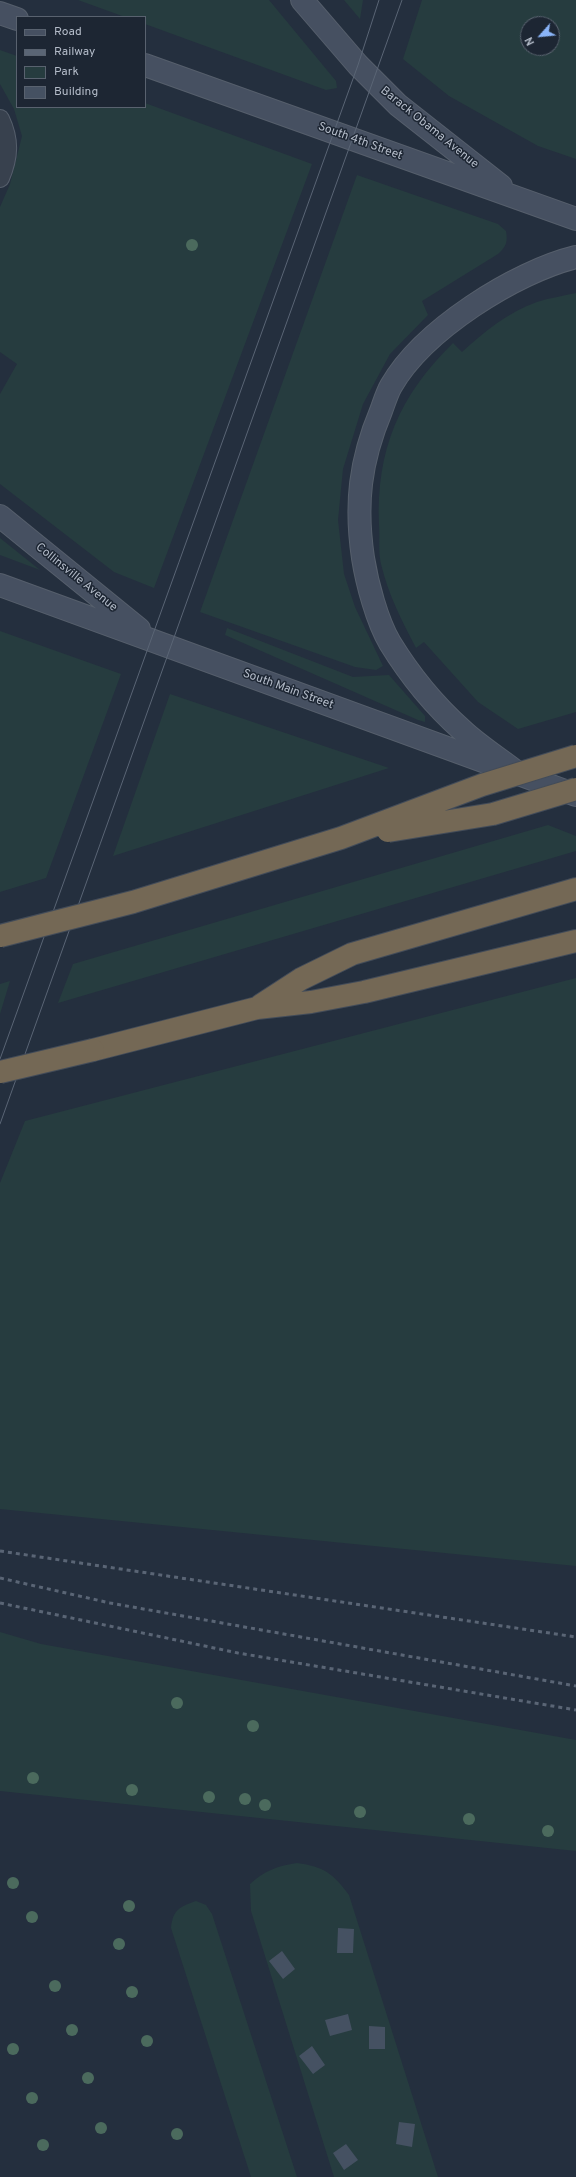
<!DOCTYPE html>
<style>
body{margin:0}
#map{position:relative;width:576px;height:2177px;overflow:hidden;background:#242f3e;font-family:Overpass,sans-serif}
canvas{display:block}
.legend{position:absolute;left:16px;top:16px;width:130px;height:92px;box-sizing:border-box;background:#1d2633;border:1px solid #59626f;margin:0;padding:5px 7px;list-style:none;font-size:12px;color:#b4bcc9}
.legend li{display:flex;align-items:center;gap:8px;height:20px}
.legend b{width:20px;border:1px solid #59626f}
.north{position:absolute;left:520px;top:16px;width:40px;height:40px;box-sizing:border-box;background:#1d2633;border:1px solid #59626f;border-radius:50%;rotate:243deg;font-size:11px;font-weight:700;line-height:16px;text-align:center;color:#b4bcc9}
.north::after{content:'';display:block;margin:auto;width:14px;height:18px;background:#8ab4f8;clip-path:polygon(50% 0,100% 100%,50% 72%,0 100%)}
</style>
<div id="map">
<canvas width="576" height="2177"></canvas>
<ul class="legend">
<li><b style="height:5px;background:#465061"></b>Road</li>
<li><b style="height:5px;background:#5a6575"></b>Railway</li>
<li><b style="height:11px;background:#263c3f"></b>Park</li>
<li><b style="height:11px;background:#455162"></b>Building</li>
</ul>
<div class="north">N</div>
</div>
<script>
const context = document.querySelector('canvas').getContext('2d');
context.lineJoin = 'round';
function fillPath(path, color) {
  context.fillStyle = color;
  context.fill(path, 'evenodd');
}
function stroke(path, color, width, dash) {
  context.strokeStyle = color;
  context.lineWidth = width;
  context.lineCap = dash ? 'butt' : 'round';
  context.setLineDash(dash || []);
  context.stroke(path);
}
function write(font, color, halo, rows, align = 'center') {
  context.font = font + ' Overpass,sans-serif';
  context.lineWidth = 3;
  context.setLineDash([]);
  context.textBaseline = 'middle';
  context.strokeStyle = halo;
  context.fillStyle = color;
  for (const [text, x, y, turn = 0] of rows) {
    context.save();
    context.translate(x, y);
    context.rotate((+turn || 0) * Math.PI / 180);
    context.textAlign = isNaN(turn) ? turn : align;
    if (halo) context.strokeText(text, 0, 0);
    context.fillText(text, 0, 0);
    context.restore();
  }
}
const green = new Path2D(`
 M 78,0 L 269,0 L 336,81 L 337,88 L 326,90 L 145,24 L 145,17 L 125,17 Z
 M 343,0 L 363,0 L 360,19 L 344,0 Z
 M 422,0 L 576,0 L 576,159 L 538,146 L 449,96 L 403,59 ZM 528,24 L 552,24 L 552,48 L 528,48 Z
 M 0,50 L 17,56 L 17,107 L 145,107 L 145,103 L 312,164 L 154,588 L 114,572 L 0,484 L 0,394 L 17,364 L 0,352 L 0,207 L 10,184 L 22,136 L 14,109 L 0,84 Z
 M 357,175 L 498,224 L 506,231 C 508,242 506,247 498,254 L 422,301 L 428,315 L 390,354 L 363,404 L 343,469 L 338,520 L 344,574 L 355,607 L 383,666 L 376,670 L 355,667 L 200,612 Z
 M 576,293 L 576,712 L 518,729 L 478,702 L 424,642 L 416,648 C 402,621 388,594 381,564 C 378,552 380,538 379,525 C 376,450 399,396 453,343 L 462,352 C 484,332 508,312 537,302 C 549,298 563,296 576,293 Z
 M 0,538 L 40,570 L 0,555 Z
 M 227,628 L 353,677 L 389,675 L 425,716 L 425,722 L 418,720 L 225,635 Z
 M 0,631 L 121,674 L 46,878 L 0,892 Z
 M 170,694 L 389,768 L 113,856 Z
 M 548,825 L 576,836 L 576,851 L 58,1003 L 73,964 Z
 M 576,978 L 576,1566 L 0,1509 L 0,1183 L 25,1121 Z
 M 10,981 L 0,1014 L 0,984 Z
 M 0,1632 L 41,1644 L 576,1740 L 576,1851 L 0,1791 Z
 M 297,1863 C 324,1867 333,1873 349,1895 L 438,2177 L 334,2177 L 251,1911 L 250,1884 C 265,1870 278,1866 297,1863 Z
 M 196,1901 L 206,1905 L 212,1914 L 297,2177 L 251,2177 L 171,1928 C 173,1909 180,1907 196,1901 Z`);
const building = new Path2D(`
 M 338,1928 L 354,1929 L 353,1953 L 337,1953 Z
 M 282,1951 L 295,1969 L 283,1979 L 269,1961 Z
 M 348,2014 L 352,2030 L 330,2036 L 325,2020 Z
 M 369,2026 L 385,2027 L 385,2049 L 369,2049 Z
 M 312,2046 L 325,2065 L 313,2074 L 299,2056 Z
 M 399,2122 L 415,2124 L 412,2147 L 396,2144 Z
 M 346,2144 L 358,2160 L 344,2170 L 333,2153 Z`);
const service = new Path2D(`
 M 0,119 C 10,140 9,157 0,178`);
const secondary = new Path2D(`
 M 302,0 L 358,65 L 398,105 L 501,186
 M 0,13 L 17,19
 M 145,65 L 576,219
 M 0,516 L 139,629
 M 0,585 L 576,795
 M 519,774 C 500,759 479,746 462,730 C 434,705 409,674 390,643 C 377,621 367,583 363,558 C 355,504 360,461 381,411 C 384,403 387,393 391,386 C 423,330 515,272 576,257`);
const motorway = new Path2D(`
 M 261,1005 L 301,979 L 352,954 L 576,889
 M 93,1050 L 257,1008 L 311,1002 L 364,992 L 576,941`);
const tram = new Path2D(`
 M 0,1059 L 358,65 L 379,0
 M 0,1124 L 402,0`);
const rail = new Path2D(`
 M 0,1551 L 576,1637
 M 0,1578 L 110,1603 L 576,1686
 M 0,1603 L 238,1653 L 576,1710`);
const motorwayBridge = new Path2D(`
 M 388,831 L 493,814 L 576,789
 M 0,936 L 133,902 L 341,838 L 482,785 L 576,756
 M 0,1072 L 93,1050`);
const trees = [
 [192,245],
 [177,1703],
 [253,1726],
 [33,1778],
 [132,1790],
 [209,1797],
 [245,1799],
 [265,1805],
 [360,1812],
 [469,1819],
 [548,1831],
 [13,1883],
 [129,1906],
 [32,1917],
 [119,1944],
 [55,1986],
 [132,1992],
 [72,2030],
 [147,2041],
 [13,2049],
 [88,2078],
 [32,2098],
 [101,2128],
 [177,2134],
 [43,2145]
];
const streetNames = [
 ["Barack Obama Avenue",429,128,39],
 ["South 4th Street",360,142,20],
 ["Collinsville Avenue",76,578,39],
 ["South Main Street",288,690,20]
];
fillPath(green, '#263c3f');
fillPath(building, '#455162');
stroke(service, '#565f6c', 20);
stroke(secondary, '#565f6c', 24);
stroke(motorway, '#434c59', 24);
stroke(service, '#38414e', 18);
stroke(secondary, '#465061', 22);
stroke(motorway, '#746855', 22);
stroke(tram, '#5a6575', 1);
stroke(rail, '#5a6575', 3, [4, 4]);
stroke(motorwayBridge, '#434c59', 24, []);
stroke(motorwayBridge, '#746855', 22);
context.fillStyle = '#4b6a5d';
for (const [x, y] of trees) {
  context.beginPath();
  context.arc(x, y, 6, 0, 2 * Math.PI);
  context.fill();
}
write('12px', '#b4bcc9', '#1d2633', streetNames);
</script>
